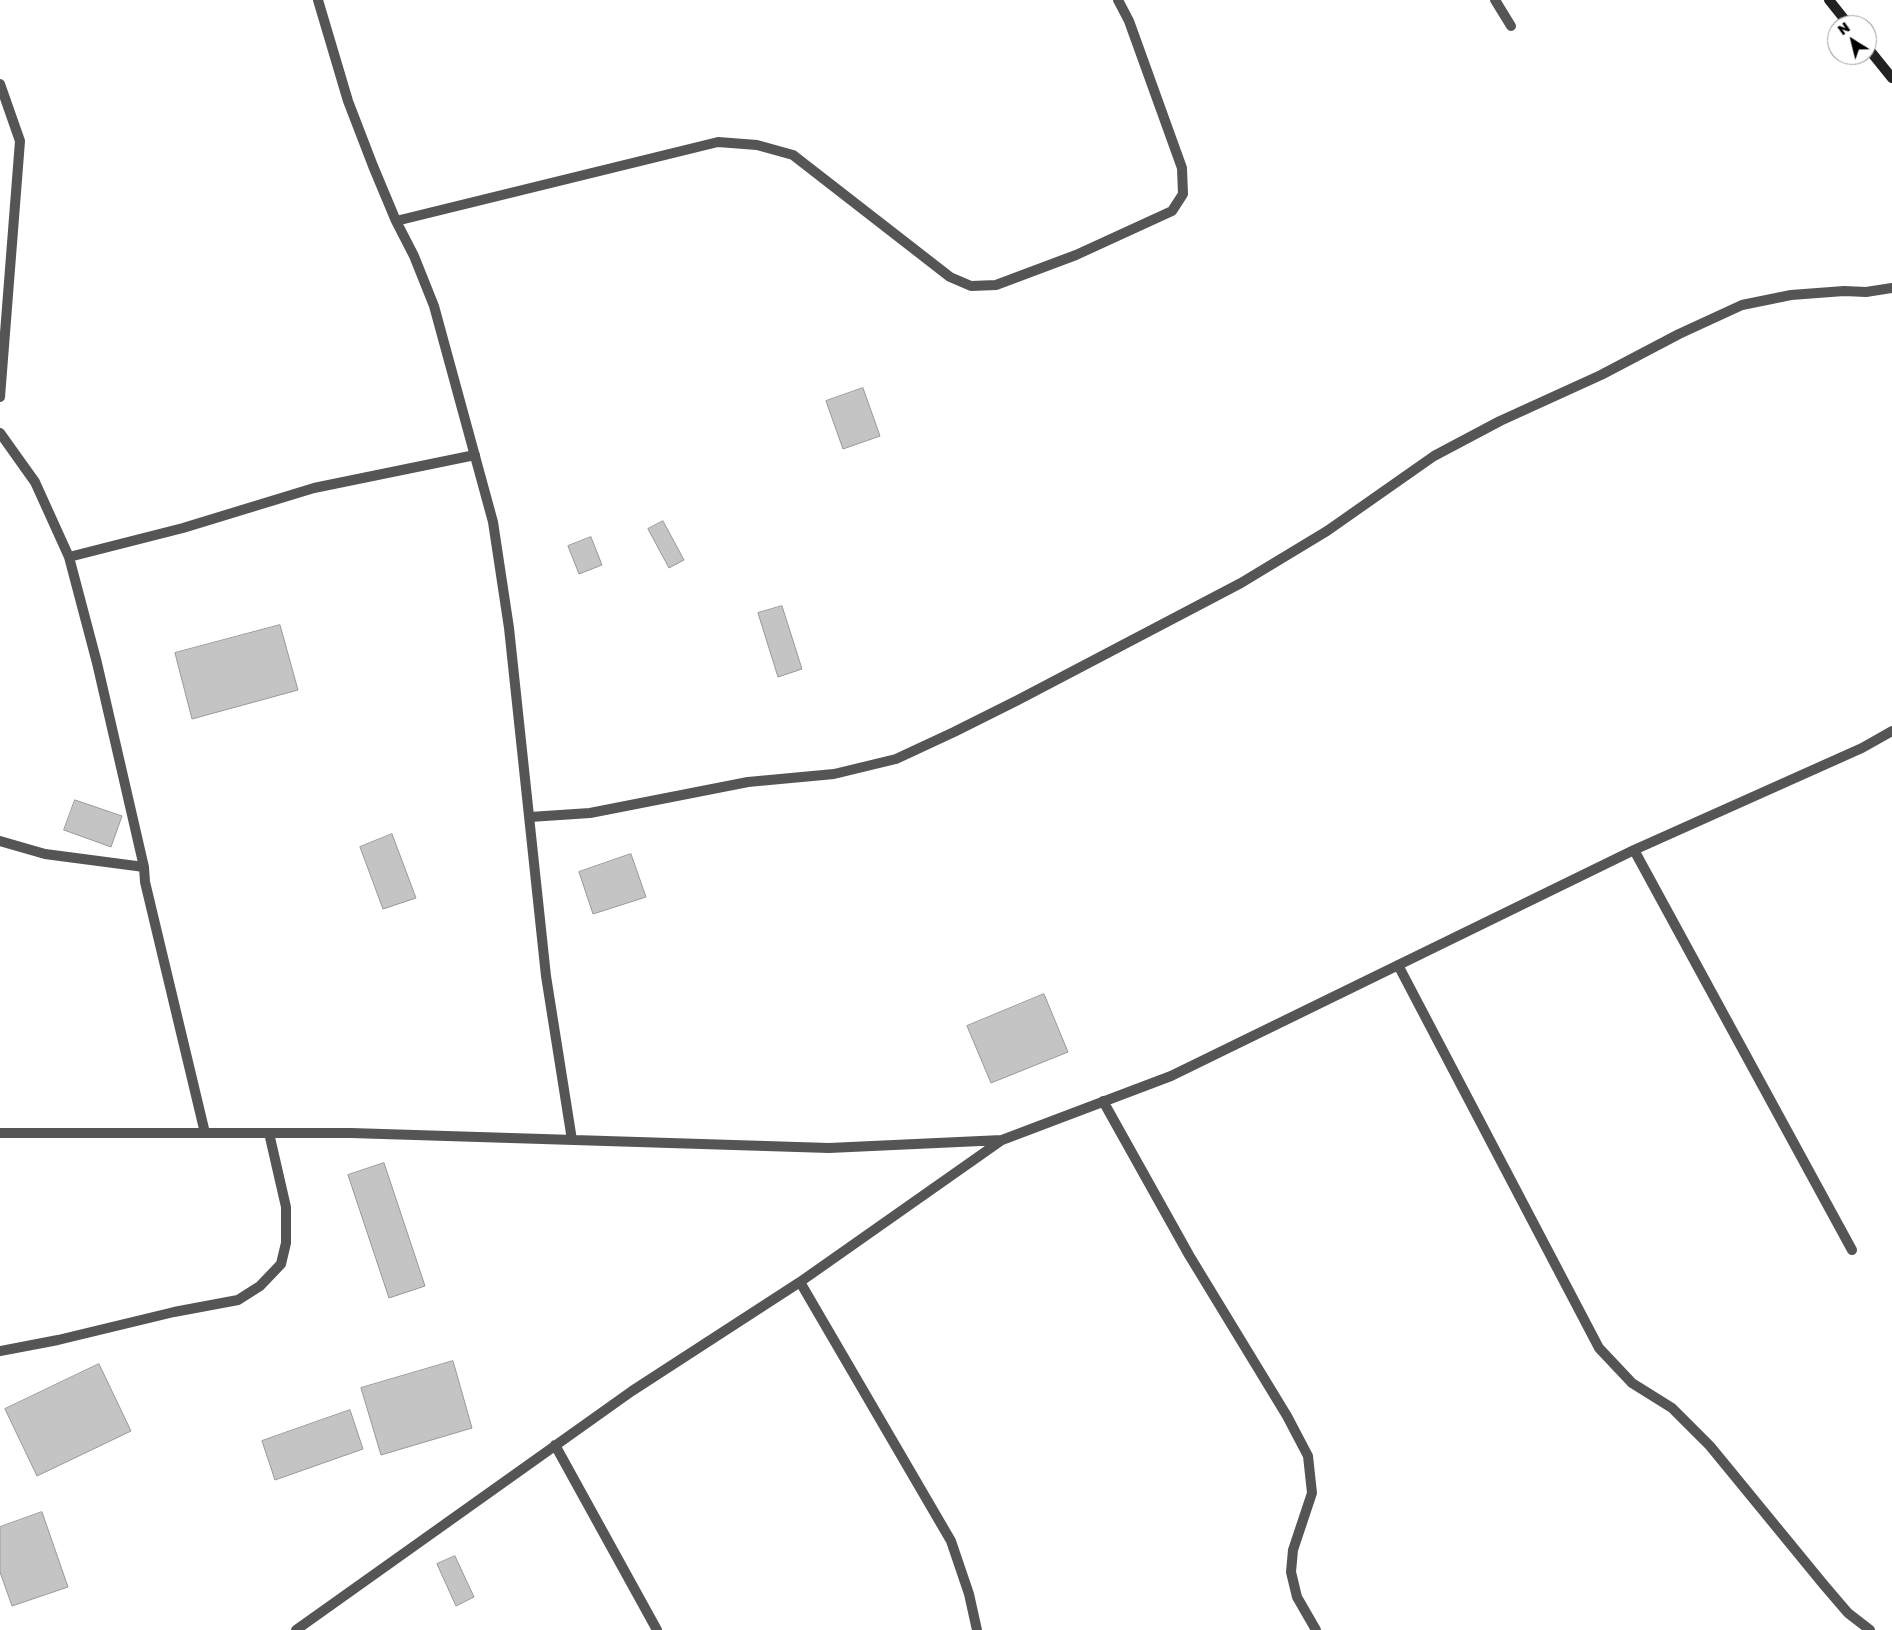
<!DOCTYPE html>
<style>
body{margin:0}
#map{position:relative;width:1892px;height:1630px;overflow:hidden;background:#fff;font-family:"Golos Text",sans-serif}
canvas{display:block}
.north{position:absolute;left:1827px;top:15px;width:50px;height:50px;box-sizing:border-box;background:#fff;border:1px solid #999;border-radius:50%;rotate:324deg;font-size:14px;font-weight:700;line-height:20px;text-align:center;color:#000}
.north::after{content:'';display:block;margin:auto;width:18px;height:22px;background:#000;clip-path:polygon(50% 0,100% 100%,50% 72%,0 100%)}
</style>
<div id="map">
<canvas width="1892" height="1630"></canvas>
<div class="north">N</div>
</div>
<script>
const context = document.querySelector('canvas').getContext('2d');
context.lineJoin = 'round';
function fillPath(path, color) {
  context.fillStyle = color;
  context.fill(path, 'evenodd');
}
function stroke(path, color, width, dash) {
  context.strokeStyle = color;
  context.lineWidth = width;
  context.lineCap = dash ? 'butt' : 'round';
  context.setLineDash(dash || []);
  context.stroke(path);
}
const building = new Path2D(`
 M 863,388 L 880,436 L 843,449 L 826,401 Z
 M 663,521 L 684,560 L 669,568 L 648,529 Z
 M 591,537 L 602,565 L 579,574 L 568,546 Z
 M 782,606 L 802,669 L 778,677 L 758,613 Z
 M 280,625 L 298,690 L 192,719 L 175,653 Z
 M 75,800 L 122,816 L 111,847 L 64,830 Z
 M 392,834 L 416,898 L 383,909 L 360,847 Z
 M 631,854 L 646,897 L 593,914 L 579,872 Z
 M 1044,994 L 1068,1052 L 991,1083 L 967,1026 Z
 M 384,1163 L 425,1286 L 389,1298 L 348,1175 Z
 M 453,1361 L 472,1428 L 381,1455 L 361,1388 Z
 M 99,1364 L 131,1431 L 37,1476 L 5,1409 Z
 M 350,1410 L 363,1449 L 275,1480 L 262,1441 Z
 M 42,1512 L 68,1587 L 12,1606 L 0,1572 L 0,1527 Z
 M 455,1556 L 474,1597 L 456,1606 L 437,1564 Z`);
const lane = new Path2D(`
 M 0,84 L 20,141 L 0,397`);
const street = new Path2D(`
 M 318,0 L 348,101 L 373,166 L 396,221 L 414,256 L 434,306 L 493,522 L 509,628 L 546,976 L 572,1140
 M 1495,0 L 1511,26
 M 396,221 L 718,142 L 757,145 L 793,155 L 950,277 L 971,286 L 996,285 L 1076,255 L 1172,211 L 1183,194 L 1182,168 L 1129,21 L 1118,0
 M 0,433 L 35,482 L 69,557 L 97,663 L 144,867 L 145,882 L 205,1133
 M 69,557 L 183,528 L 314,488 L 475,455
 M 530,817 L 590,813 L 748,782 L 834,774 L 896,759 L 954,732 L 1018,700 L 1241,583 L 1327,531 L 1434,456 L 1500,421 L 1601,375 L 1679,334 L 1742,305 L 1791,295 L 1844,291 L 1866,292 L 1892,288
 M 0,841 L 45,854 L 144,867
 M 1634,850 L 1852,1250
 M 1398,965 L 1599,1348 L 1632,1383 L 1672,1408 L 1710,1446 L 1824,1585 L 1848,1613 L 1870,1630
 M 1103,1101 L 1189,1255 L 1287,1416 L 1308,1456 L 1312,1493 L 1293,1550 L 1291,1572 L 1297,1597 L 1316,1630
 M 0,1133 L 351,1133 L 829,1148 L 1002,1140 L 1171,1076 L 1634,850 L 1862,748 L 1892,731
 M 800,1282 L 951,1541 L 969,1594 L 977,1630
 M 0,1351 L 58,1340 L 174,1312 L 238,1300 L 260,1286 L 281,1264 L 286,1243 L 286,1207 L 269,1133
 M 555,1445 L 657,1630
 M 296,1630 L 632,1391 L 800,1282 L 1002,1140`);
const secondary = new Path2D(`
 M 1829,0 L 1849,25
 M 1867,47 L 1892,78`);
fillPath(building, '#c4c4c4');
stroke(building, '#999', 1);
stroke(lane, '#555', 10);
stroke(street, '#555', 10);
stroke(secondary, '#222', 10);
</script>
